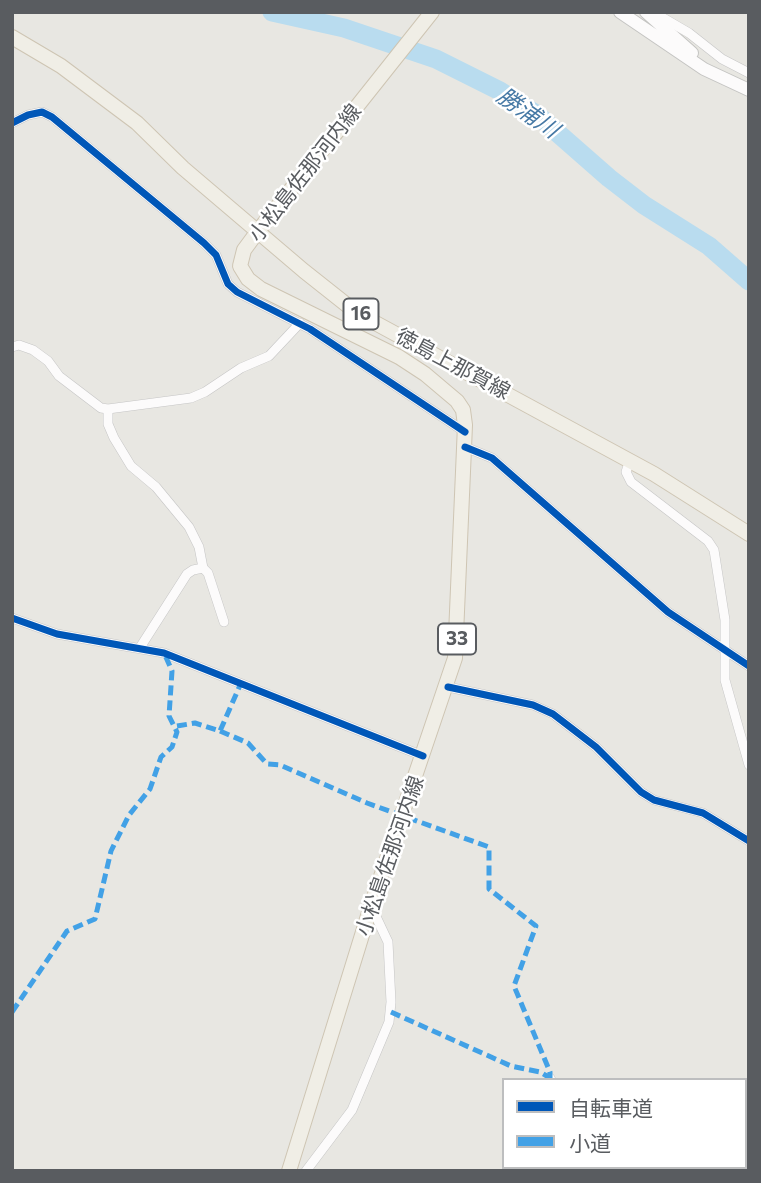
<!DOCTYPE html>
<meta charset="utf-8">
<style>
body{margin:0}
#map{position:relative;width:761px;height:1183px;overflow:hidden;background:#e8e7e2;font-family:Commissioner,"Noto Sans JP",sans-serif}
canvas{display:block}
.frame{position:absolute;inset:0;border:14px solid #595c60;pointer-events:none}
.legend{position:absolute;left:502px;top:1078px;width:245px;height:91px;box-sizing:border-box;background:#fff;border:2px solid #bdbebf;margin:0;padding:9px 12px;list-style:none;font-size:21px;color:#595c60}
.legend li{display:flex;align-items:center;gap:14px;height:35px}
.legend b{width:35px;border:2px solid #bdbebf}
</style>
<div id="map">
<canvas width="761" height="1183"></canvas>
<div class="frame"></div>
<ul class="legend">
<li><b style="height:9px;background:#0057b8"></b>自転車道</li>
<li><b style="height:9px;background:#42a1e6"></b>小道</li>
</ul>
</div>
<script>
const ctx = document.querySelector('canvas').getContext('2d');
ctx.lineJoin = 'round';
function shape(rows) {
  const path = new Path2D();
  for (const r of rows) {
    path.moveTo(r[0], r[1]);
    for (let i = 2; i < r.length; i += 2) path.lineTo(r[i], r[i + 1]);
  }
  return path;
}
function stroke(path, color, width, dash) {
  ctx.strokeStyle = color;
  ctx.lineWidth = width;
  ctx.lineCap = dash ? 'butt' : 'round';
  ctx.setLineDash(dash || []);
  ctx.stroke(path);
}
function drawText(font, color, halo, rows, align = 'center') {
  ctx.font = font + ' Commissioner,"Noto Sans JP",sans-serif';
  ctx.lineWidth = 5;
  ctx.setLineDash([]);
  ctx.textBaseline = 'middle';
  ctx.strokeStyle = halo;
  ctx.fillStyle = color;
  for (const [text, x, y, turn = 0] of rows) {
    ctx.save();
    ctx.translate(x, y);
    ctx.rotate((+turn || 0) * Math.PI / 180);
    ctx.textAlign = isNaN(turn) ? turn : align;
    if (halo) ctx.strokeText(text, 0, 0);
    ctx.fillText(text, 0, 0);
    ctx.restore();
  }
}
stroke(shape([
 [272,12,344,28,436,59,500,91,536,114,609,178,644,205,709,246,749,281]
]), '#b9dcef', 19);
const street = shape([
 [653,12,689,33,722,59,749,73],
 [12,123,28,115,42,112,52,117,204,243,216,255,228,284,237,292,310,329,465,432],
 [12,347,19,345,33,350,48,361,59,376,101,408,108,409,191,398,205,392,241,368,269,356,300,323],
 [108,409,108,424,114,438,131,466,156,487,189,527,199,547,203,568],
 [465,447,492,458,668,612,749,666],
 [630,460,626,472,631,482,708,541,714,550,725,620,725,680,749,765],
 [12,618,57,634,164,653,423,756],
 [141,646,187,574,193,570,203,568,208,573,224,622],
 [448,687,533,705,553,714,596,747,641,792,654,800,703,813,749,841],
 [550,1078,551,1080],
 [306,1171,352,1110,389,1022,391,1002,388,942,371,906],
 [533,1171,534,1167]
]);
const secondary = shape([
 [620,12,704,69,749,90],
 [646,12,692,53]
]);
const primary = shape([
 [12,37,61,66,137,123,183,168,304,271,357,313,654,474,749,534],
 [289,1171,371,906,455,658,465,425,463,410,457,401,425,374,399,357,261,289,248,279,240,266,244,250,258,231,432,12]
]);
stroke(street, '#c5c5c5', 10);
stroke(secondary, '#c4c4c2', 14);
stroke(primary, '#cec5b3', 16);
stroke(street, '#fcfbfb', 9);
stroke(secondary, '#fcfbfb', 12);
stroke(primary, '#f0eee6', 14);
stroke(shape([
 [177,726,195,723,220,731,241,683],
 [220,731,248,743,267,764,280,765,367,803,489,847,489,889,536,926,514,986,550,1072,550,1078],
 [12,1012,67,931,95,919,111,851,129,815,150,789,161,757,172,747,177,732,169,716,172,671,165,655],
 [391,1012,511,1066,540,1072,550,1078]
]), '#42a1e6', 5, [10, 5]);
stroke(shape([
 [12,123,28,115,42,112,52,117,204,243,216,255,228,284,237,292,310,329,465,432],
 [465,447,492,458,668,612,749,666],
 [12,618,57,634,164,653,423,756],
 [448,687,533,705,553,714,596,747,641,792,654,800,703,813,749,841]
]), '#0057b8', 7);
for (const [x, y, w] of [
 [361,314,35],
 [457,639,38]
]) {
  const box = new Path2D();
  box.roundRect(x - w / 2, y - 15.5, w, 31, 5);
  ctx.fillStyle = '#fff';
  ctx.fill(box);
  stroke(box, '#595c60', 2);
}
drawText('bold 19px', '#595c60', null, [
 ["16",361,314],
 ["33",457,639]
]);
drawText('21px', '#595c60', '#fff', [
 ["小松島佐那河内線",305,173,-52],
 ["徳島上那賀線",453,364,28],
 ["小松島佐那河内線",390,856,-71]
]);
drawText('italic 23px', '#4679a5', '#fff', [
 ["勝浦川",528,113,35]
]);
</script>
